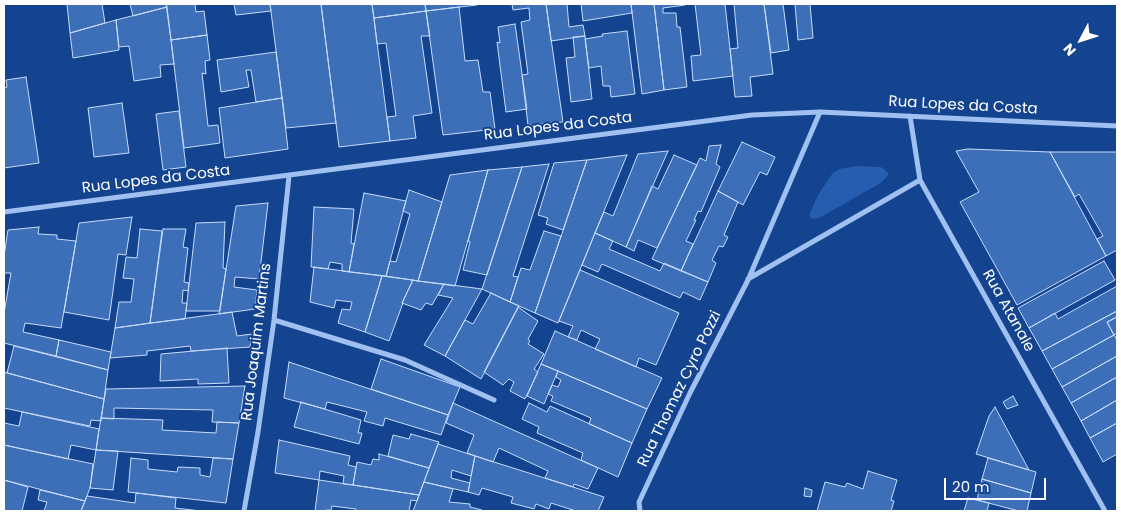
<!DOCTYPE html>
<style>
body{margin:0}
#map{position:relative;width:1121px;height:515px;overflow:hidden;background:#14448f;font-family:Poppins,sans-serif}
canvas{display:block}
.frame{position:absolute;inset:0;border:5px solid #fff;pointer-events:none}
.north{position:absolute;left:1056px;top:15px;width:50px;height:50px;-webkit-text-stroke:4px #14448f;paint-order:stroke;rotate:230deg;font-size:14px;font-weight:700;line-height:20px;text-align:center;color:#fff}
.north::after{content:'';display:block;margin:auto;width:18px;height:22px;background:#fff;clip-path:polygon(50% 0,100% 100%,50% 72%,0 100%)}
.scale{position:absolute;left:944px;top:478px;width:102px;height:22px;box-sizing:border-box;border:2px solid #fff;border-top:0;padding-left:6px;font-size:15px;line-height:18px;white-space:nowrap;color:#fff;-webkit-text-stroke:4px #14448f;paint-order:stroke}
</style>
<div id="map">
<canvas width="1121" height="515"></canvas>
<div class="frame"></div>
<div class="north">N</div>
<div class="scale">20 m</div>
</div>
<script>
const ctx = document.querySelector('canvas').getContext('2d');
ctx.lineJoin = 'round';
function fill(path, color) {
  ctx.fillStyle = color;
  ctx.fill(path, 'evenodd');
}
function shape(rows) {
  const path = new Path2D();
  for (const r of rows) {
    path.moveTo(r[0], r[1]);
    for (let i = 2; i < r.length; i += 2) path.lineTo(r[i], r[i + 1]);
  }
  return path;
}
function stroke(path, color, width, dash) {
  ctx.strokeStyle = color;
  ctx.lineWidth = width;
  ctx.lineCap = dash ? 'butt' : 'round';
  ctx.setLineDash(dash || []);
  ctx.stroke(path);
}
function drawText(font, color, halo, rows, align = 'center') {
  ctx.font = font + ' Poppins,sans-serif';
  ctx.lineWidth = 4;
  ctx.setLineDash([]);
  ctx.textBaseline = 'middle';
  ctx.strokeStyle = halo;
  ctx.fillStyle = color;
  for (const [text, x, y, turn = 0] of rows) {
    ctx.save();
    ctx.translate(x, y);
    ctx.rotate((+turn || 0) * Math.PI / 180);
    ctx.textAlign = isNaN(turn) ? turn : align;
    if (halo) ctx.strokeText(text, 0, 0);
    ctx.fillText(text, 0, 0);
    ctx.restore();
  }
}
fill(shape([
 [856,166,881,167,884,169,888,173,888,175,884,180,879,184,819,218,816,219,811,218,809,215,810,213,818,195,832,174,839,169]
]), '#265dae');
const building = shape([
 [67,4,102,4,105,23,70,33,67,4],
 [130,4,166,4,167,7,133,16,130,4],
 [166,4,195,4,196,12,204,11,207,35,171,40,166,4],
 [234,4,270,4,271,11,236,15,234,4],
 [270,4,321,4,336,123,286,128,270,4],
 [321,4,372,4,390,141,339,147,321,4],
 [372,4,425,4,426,11,374,18,372,4],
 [425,4,477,4,477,5,426,11,425,4],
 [512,4,546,4,563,122,528,125,522,75,528,74,521,22,530,20,529,8,513,10,512,4],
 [546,4,567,4,569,27,583,25,585,36,551,41,546,4],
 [581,4,631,4,632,13,583,21,581,4],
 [631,4,654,4,664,90,642,94,631,4],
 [654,4,685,4,685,5,663,8,663,13,676,13,677,27,680,27,687,87,664,90,654,4],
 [695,4,725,4,733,76,693,81,691,56,701,55,695,4],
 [734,4,764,4,773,74,750,77,752,96,735,97,730,49,738,48,734,4],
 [764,4,783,4,789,50,771,53,764,4],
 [795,4,810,4,813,38,798,40,795,4],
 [167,7,174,64,160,65,161,77,134,81,129,46,119,47,116,20,167,7],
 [459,7,465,61,478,60,483,92,490,92,495,129,443,135,426,11,459,7],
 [426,11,430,36,421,36,432,113,413,116,416,138,390,141,387,117,396,116,386,43,377,44,374,18,426,11],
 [116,20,119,50,73,58,70,33,116,20],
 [515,24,527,109,506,112,497,42,500,43,498,27,515,24],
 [627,31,635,94,611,97,610,86,603,86,601,66,589,68,585,39,603,36,602,34,627,31],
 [207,35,210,60,205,61,206,74,202,73,208,126,218,125,220,143,184,148,171,40,207,35],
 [585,36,592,99,571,102,566,58,575,57,573,37,585,36],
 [276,52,282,98,256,102,251,70,246,70,249,87,221,92,217,60,276,52],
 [26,77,39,163,4,168,4,88,7,87,6,80,26,77],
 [282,98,288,149,225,158,219,108,282,98],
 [122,103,129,153,94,157,88,108,122,103],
 [179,111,186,167,163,170,156,114,179,111],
 [742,142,775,157,767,175,760,172,743,205,718,191,742,142],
 [721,145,716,164,720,167,701,212,698,211,694,220,696,220,686,241,693,244,681,271,652,259,700,158,706,161,709,146,721,145],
 [968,149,1050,152,1106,256,1017,305,960,202,979,192,956,151,968,149],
 [668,151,626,247,595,233,604,212,613,216,638,154,668,151],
 [1050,152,1117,152,1117,250,1106,256,1097,239,1103,236,1079,194,1075,197,1050,152],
 [627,155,558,323,535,313,587,160,627,155],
 [674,155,697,165,657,248,638,240,634,251,626,247,652,186,658,189,674,155],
 [587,160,563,230,546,224,548,218,538,215,554,163,587,160],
 [549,164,513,276,518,277,510,302,482,289,522,167,549,164],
 [522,167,487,275,463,270,470,242,468,241,488,170,522,167],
 [488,170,455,286,418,281,450,175,488,170],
 [409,190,442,202,418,281,386,276,390,261,396,262,410,214,403,211,409,190],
 [718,191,738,202,724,235,728,237,723,247,719,246,712,260,716,263,708,282,681,271,718,191],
 [364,193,406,201,386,276,349,272,364,193],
 [268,203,259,279,235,277,234,287,257,290,255,309,219,314,236,206,268,203],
 [314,207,354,209,351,243,354,244,349,272,342,271,342,264,330,262,328,269,311,267,314,207],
 [132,217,126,255,118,254,109,320,64,312,79,223,132,217],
 [225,222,223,268,226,269,220,311,186,311,196,223,225,222],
 [39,227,38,234,57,235,57,239,76,241,61,328,25,323,23,332,59,340,56,356,4,343,4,313,11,273,4,273,4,256,8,230,39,227],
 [140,229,162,231,150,323,115,328,119,302,131,302,134,279,123,278,126,257,137,258,140,229],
 [163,229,186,229,183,247,188,248,184,282,189,283,188,291,183,290,182,303,187,303,185,319,150,323,163,229],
 [544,231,561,236,535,313,510,302,521,268,530,270,544,231],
 [595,233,613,241,609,249,660,271,664,263,708,282,700,300,683,292,680,298,602,264,598,272,582,265,595,233],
 [1104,261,1115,280,1029,328,1018,308,1104,261],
 [314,267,382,276,365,332,338,323,342,309,350,310,352,302,336,300,334,308,310,302,314,267],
 [580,270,679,313,656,365,639,358,636,367,595,349,600,339,581,330,577,340,568,337,573,326,559,321,580,270],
 [382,276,413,280,402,303,403,303,389,341,365,332,382,276],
 [413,280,418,281,444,284,432,305,426,303,421,310,402,303,413,280],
 [444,284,482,289,445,356,424,345,453,298,438,295,444,284],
 [1117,286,1117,311,1042,351,1029,328,1055,313,1058,319,1117,286],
 [491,293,519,306,481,379,445,356,465,320,473,324,491,293],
 [518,307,538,321,528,339,530,341,528,344,544,354,534,369,538,372,525,399,510,391,514,382,509,379,503,385,484,372,518,307],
 [1117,311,1117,317,1107,322,1114,335,1052,369,1042,351,1117,311],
 [232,312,237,336,252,334,250,347,191,351,190,346,147,351,147,355,110,358,115,328,232,312],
 [1117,317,1117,333,1114,335,1107,322,1117,317],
 [555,331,662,378,647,409,541,364,555,331],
 [1114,335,1117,340,1117,356,1062,387,1052,369,1114,335],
 [59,340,111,352,108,370,56,356,59,340],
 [14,346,108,370,104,399,7,373,14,346],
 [227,348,229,383,198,384,198,379,160,381,161,354,227,348],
 [1117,356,1117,377,1071,403,1062,387,1117,356],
 [381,359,460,387,448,415,371,389,381,359],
 [289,362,448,415,441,435,385,418,383,426,364,421,367,412,327,402,325,409,284,398,289,362],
 [541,364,558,371,544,404,527,396,541,364],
 [558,371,647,409,632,443,589,424,591,418,551,401,553,396,548,394,552,385,558,387,561,380,556,377,558,371],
 [4,372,104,399,101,421,91,420,90,426,4,408,4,372],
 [1117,377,1117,400,1081,421,1071,403,1117,377],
 [245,386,239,423,212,422,213,410,114,408,114,419,101,418,106,389,245,386],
 [1013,396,1018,405,1007,409,1003,402,1013,396],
 [1117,400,1117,423,1090,438,1081,421,1117,400],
 [301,402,361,420,358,433,362,433,359,444,294,427,301,402],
 [453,403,598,468,588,489,574,484,573,487,545,478,548,471,499,448,493,462,467,453,474,435,446,423,453,403],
 [529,403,547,412,550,406,632,443,618,477,581,460,583,453,537,433,539,427,522,419,529,403],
 [995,407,1029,470,976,454,989,416,995,407],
 [22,412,99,429,96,450,71,445,68,459,4,445,4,423,19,426,22,412],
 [101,418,163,420,162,430,216,433,217,422,239,423,233,459,96,450,101,418],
 [1117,423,1117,454,1103,462,1090,438,1117,423],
 [411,434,439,442,429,468,388,456,393,435,409,439,411,434],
 [279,440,350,456,348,465,356,467,353,485,343,484,344,476,320,471,319,480,275,473,279,440],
 [438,444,475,456,471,476,452,470,451,478,470,483,468,492,424,482,438,444],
 [4,445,93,464,90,488,85,501,4,480,4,445],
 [96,450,118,451,113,490,90,488,96,450],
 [379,454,429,468,419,495,353,485,357,462,371,465,373,459,379,460,379,454],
 [475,456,573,487,604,497,598,511,576,511,551,503,549,509,536,504,534,509,511,503,513,497,482,488,479,495,468,492,475,456],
 [131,458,148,460,148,469,177,472,178,467,200,468,200,475,210,477,213,458,233,459,226,503,128,492,131,458],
 [988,458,1036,472,1031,493,982,479,988,458],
 [868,471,897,480,891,500,894,501,891,511,817,511,825,482,845,487,847,483,863,489,868,471],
 [982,479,1031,493,1027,511,1019,511,977,500,982,479],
 [4,480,28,487,22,511,4,511,4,480],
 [319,480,353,485,419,495,417,501,411,500,409,511,355,511,356,509,332,506,331,510,326,510,326,511,315,511,319,480],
 [424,482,453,489,449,502,470,504,470,507,482,510,481,511,413,511,424,482],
 [805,488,812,490,811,497,804,496,805,488],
 [40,490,85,501,81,511,44,511,47,502,38,500,40,490],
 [136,493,176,498,175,508,201,511,81,511,87,496,135,503,136,493],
 [968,498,989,503,987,511,964,511,968,498]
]);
fill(building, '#3d6eb8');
stroke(building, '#c6dcfc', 1);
stroke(shape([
 [910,116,920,180,1105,511],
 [4,212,752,115,820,112,1117,126],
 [748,279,920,180],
 [274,320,405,360,494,400],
 [244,511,258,432,274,320,289,176],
 [640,511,639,502,690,393,748,280,820,112]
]), '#9fc0f1', 5);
drawText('15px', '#fff', '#14448f', [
 ["Rua Lopes da Costa",963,106,3],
 ["Rua Lopes da Costa",558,127,-7],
 ["Rua Lopes da Costa",156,180,-7],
 ["Rua Atanale",1008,311,61],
 ["Rua Joaquim Martins",257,342,-83],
 ["Rua Thomaz Cyro Pozzi",680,389,-64]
]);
</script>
